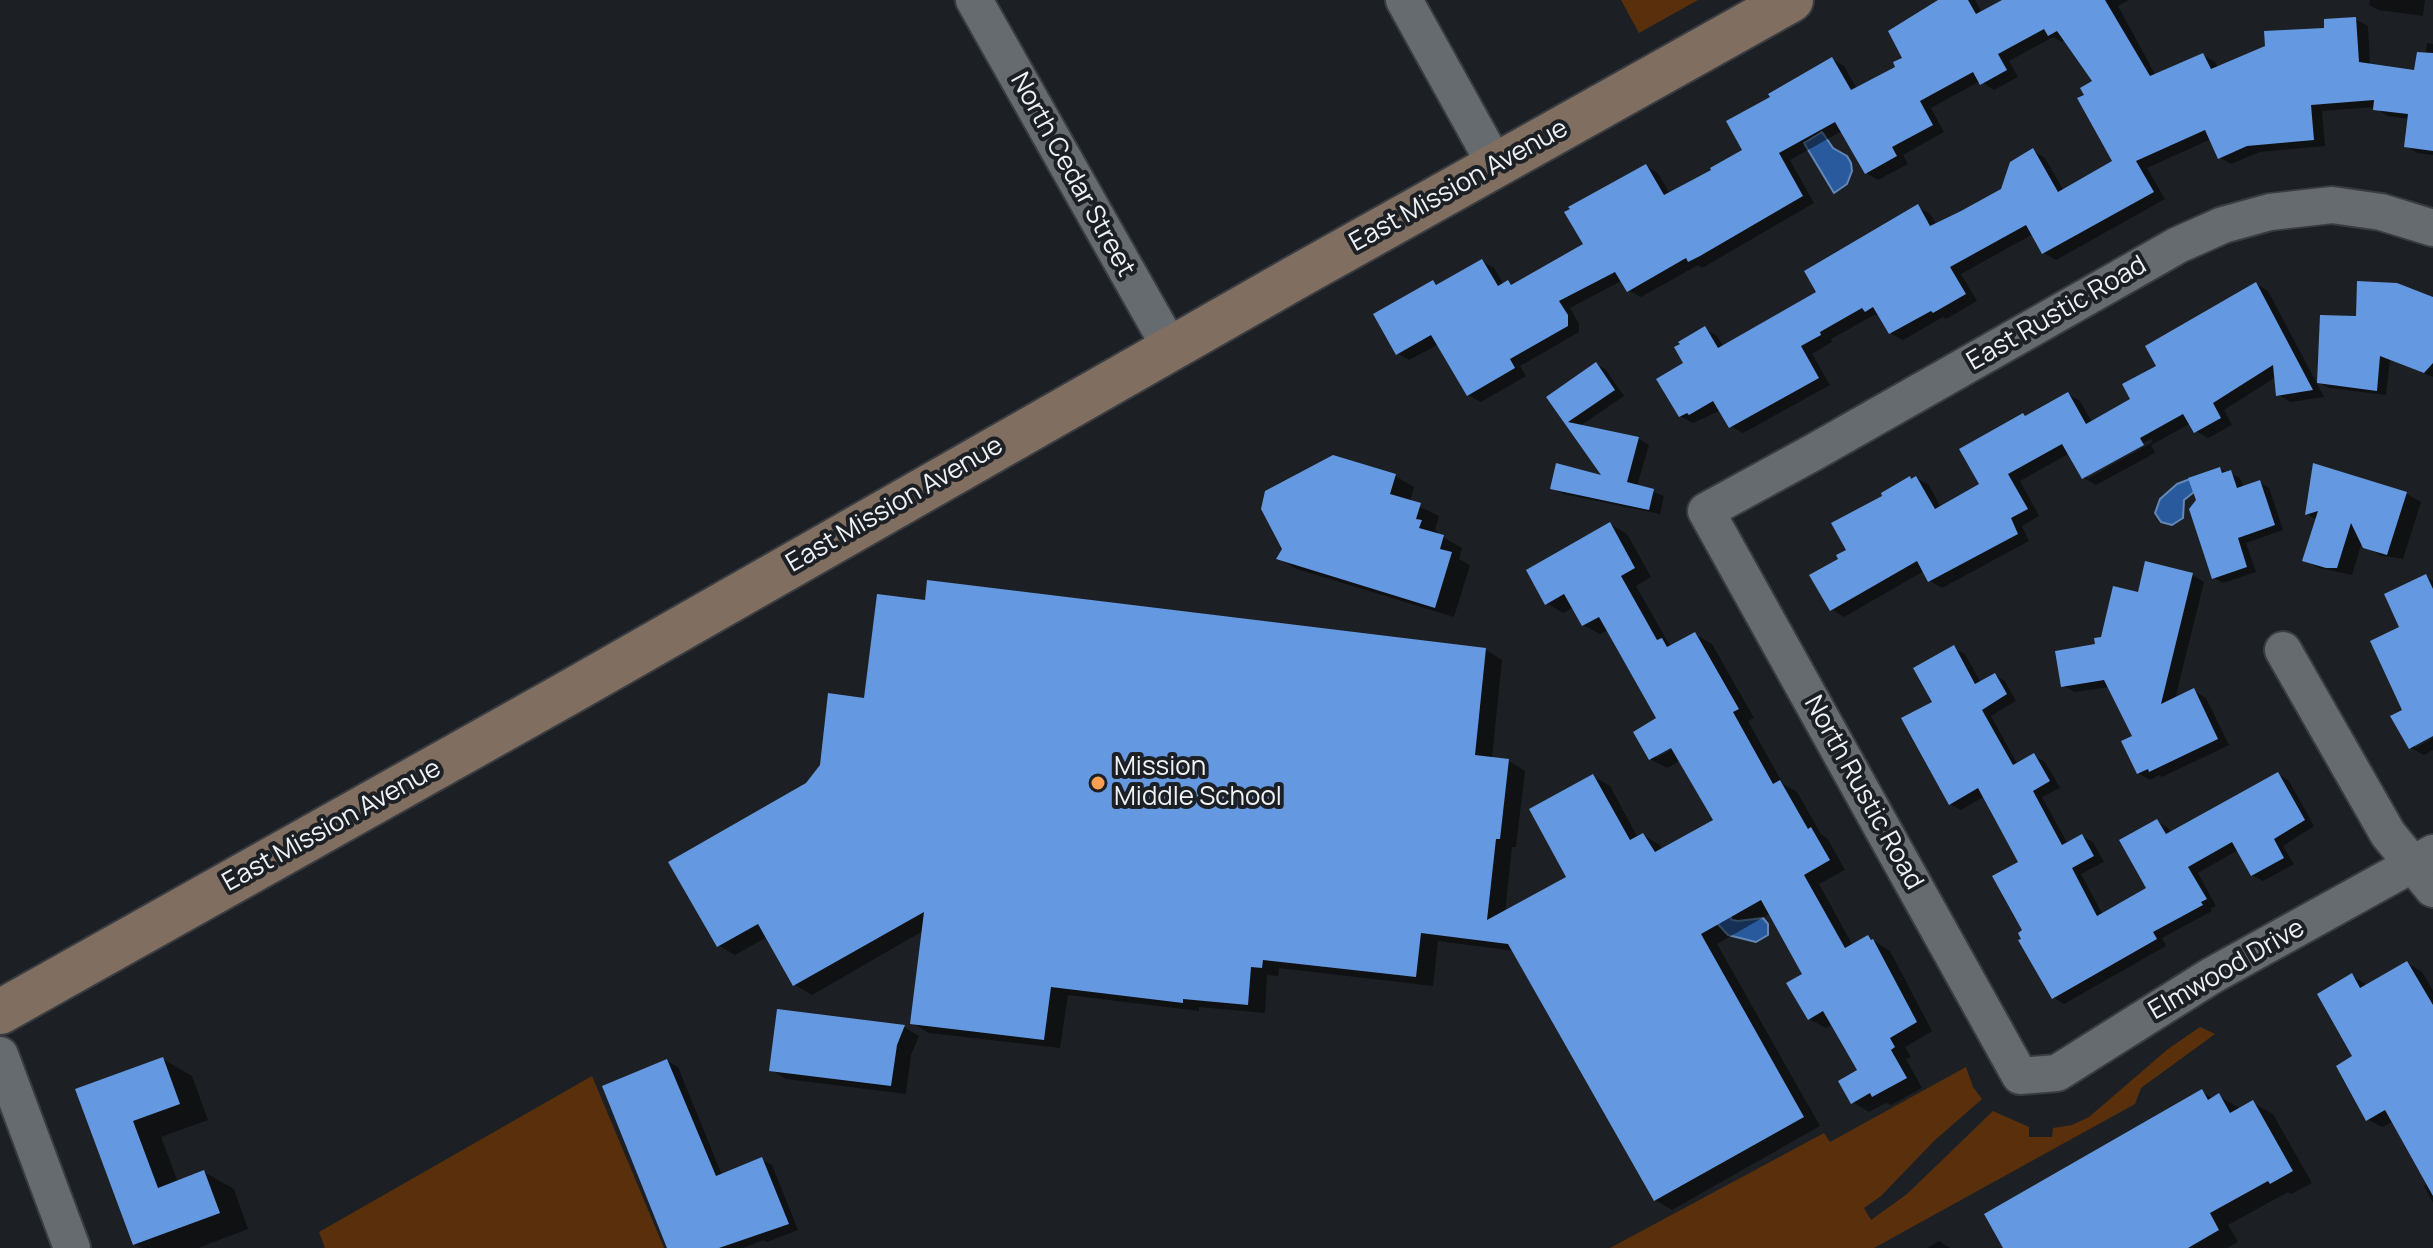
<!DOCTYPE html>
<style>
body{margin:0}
canvas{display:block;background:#1c1f24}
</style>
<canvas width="2433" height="1248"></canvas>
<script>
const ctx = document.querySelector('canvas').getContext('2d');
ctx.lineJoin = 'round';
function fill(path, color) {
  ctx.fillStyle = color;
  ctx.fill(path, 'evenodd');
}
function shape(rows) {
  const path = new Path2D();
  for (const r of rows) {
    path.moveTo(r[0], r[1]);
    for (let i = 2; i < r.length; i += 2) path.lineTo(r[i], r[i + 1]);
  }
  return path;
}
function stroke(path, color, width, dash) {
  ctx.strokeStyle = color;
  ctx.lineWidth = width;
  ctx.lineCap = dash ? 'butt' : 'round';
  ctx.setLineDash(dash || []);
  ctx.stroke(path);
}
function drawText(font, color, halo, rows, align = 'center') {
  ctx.font = font + ' Manrope,sans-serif';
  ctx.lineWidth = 8;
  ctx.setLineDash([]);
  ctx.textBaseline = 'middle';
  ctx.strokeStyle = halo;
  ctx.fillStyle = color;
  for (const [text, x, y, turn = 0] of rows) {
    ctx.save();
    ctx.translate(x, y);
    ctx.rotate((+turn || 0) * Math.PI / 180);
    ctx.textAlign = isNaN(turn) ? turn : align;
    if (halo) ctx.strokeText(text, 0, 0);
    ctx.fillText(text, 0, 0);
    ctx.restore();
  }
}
fill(shape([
 [1621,0,1698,0,1639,33],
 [2200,1027,2215,1034,2141,1088,2135,1104,1874,1248,1610,1248,1824,1133,1830,1142,1966,1067,1973,1087,1982,1099,1934,1141,1881,1196,1864,1208,1871,1220,1907,1194,1993,1111,2029,1127,2029,1137,2052,1137,2053,1128,2072,1125,2089,1117,2168,1049],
 [592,1076,664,1248,325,1248,319,1232]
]), '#59300b');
const water = shape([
 [1822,132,1833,148,1847,156,1851,163,1852,171,1847,184,1834,193,1804,143,1822,132],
 [2190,479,2194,492,2184,500,2183,518,2172,525,2161,522,2155,513,2160,499,2177,484,2190,479],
 [1729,916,1732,920,1738,921,1763,918,1768,924,1768,935,1756,942,1728,935,1717,923,1729,916]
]);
fill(water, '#285a9d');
stroke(water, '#6488b7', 2);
fill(shape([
 [1940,0,1975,0,1982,13,2006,0,2129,0,2118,6,2156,76,2203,55,2215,62,2218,68,2355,19,2368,26,2370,65,2423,73,2427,43,2433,44,2433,155,2418,153,2406,146,2410,119,2387,116,2375,107,2322,111,2325,146,2260,152,2231,164,2219,157,2211,139,2147,168,2165,199,2056,260,2044,253,2033,234,1961,274,1977,301,1946,319,1943,317,1903,340,1890,333,1881,316,1874,315,1831,339,1832,342,1812,354,1830,385,1743,433,1730,426,1721,410,1693,423,1680,416,1686,364,1705,329,1717,336,1724,347,1819,293,1918,207,1930,214,1937,225,2002,190,2033,151,2045,158,2064,191,2115,162,2086,96,2095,82,2066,39,2062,42,2053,37,2009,61,2018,77,1994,90,1980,81,1931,108,1944,132,1903,155,1908,164,1878,180,1866,173,1842,131,1790,160,1814,203,1702,268,1698,265,1641,297,1628,290,1623,280,1570,308,1579,324,1579,332,1520,366,1526,376,1481,402,1468,395,1439,344,1409,360,1397,353,1433,282,1439,285,1482,261,1494,268,1504,285,1508,283,1513,286,1586,245,1646,166,1658,173,1670,194,1745,151,1772,98,1832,59,1844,66,1857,89,1898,67],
 [2370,0,2425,0,2423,16,2379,10,2369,5],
 [2256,284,2268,291,2324,397,2291,402,2278,395,2276,377,2224,410,2232,425,2208,438,2196,431,2191,423,2151,445,2155,453,2096,485,2084,478,2070,453,2020,481,2039,516,2022,526,2029,541,1942,588,1930,581,1924,571,1844,617,1832,609,1841,560,1912,480,1916,478,1929,485,1941,508,1982,485,2023,415,2027,417,2068,394,2080,401,2092,422,2133,400,2159,366],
 [2151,439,2153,442,2087,479,2087,474],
 [2433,299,2433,377,2390,359,2386,395,2329,388,2319,382,2358,318],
 [1596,364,1606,370,1624,396,1580,426,1639,439,1649,445,1637,486,1664,496,1660,514,1563,494,1552,488,1606,478,1549,397],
 [1333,457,1395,476,1414,487,1410,502,1439,516,1435,530,1439,533,1439,535,1462,548,1459,559,1470,565,1454,617,1297,569,1279,559],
 [2315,465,2407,494,2421,502,2403,559,2380,555,2364,546,2362,542,2352,575,2319,568,2304,560,2317,520,2307,514],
 [2220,469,2240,478,2244,488,2260,482,2269,488,2283,530,2246,543,2256,572,2223,583,2214,578],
 [1610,524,1627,534,1651,577,1636,586,1669,644,1673,646,1695,634,1712,644,1754,718,1748,721,1783,784,1797,792,1821,834,1828,839,1845,870,1819,884,1853,946,1868,937,1890,951,1932,1031,1905,1047,1911,1057,1906,1059,1922,1088,1891,1105,1886,1103,1869,1112,1853,1102,1860,1071,1833,1024,1826,1028,1809,1019,1805,974,1771,913,1717,944,1820,1126,1672,1210,1655,1200,1514,951,1438,941,1433,986,1279,968,1278,976,1267,975,1265,1013,1199,1007,1199,1011,1068,995,1060,1048,929,1033,912,1023,923,931,812,995,795,985,767,937,735,955,718,945,807,784,866,700,1486,650,1502,660,1492,759,1509,761,1525,771,1516,847,1512,847,1505,913,1569,878,1593,776,1610,786,1638,838,1643,835,1660,845,1663,850,1715,820,1680,761,1667,768,1650,759,1659,719,1609,630,1600,634,1583,625,1574,607,1563,613,1547,603],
 [1678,741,1680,745,1656,758,1656,754],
 [2192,575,2204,582,2175,699,2194,691,2206,698,2229,745,2162,777,2159,775,2150,780,2138,773,2134,737,2110,687,2075,692,2063,686,2139,595],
 [2426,577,2433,581,2433,733,2415,744,2415,748,2433,738,2433,750,2424,755,2411,748,2404,711,2402,628],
 [1954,648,1965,654,1981,683,1995,675,2005,681,2016,701,1991,716,2018,765,2034,756,2045,762,2060,788,2042,797,2068,844,2082,836,2093,842,2104,862,2081,874,2103,915,2149,888,2157,821,2168,828,2172,834,2278,774,2289,781,2314,826,2283,846,2294,864,2263,881,2252,875,2238,850,2198,873,2216,906,2211,908,2212,911,2162,938,2166,946,2064,1004,2054,998,2024,931,2021,862,1985,796,1961,810,1950,804,1934,702],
 [2407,963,2422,972,2433,991,2433,1203,2424,1186,2428,1184,2394,1121,2382,1127,2367,1119,2355,1056,2352,975,2368,986],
 [904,1027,919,1036,911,1055,906,1094,786,1079,771,1070],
 [163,1059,192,1076,208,1120,161,1137,178,1182,204,1172,234,1189,248,1229,198,1248,142,1248,134,1244,78,1091],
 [667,1061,678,1067,722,1175,761,1159,772,1165,798,1230,767,1242,763,1240,743,1248,670,1248],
 [2202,1092,2214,1099,2219,1096,2241,1109,2253,1103,2273,1114,2312,1183,2291,1194,2288,1192,2228,1225,2238,1242,2227,1248,2005,1248],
 [1939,1241,1950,1248,1927,1248]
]), '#0007');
fill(shape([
 [1938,0,1968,0,1976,14,2002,0,2105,0,2150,76,2203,53,2211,69,2265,46,2264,31,2324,28,2324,19,2356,17,2359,62,2414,70,2417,52,2433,53,2433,151,2404,147,2408,114,2373,110,2374,100,2311,105,2314,140,2247,146,2218,159,2205,130,2136,161,2154,192,2042,254,2026,225,1950,267,1966,294,1933,313,1931,311,1889,334,1873,307,1865,312,1862,308,1820,332,1821,335,1801,346,1819,378,1729,428,1713,401,1689,415,1687,413,1679,417,1656,379,1683,363,1674,347,1680,344,1678,342,1705,326,1718,348,1816,292,1804,271,1918,204,1930,226,1961,211,2001,189,2010,162,2033,148,2058,192,2112,161,2077,98,2084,95,2080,88,2092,81,2057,31,2048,36,2044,29,1998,54,2007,70,1980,85,1973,72,1920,101,1933,125,1892,147,1897,156,1865,174,1835,122,1779,153,1803,196,1700,256,1688,262,1686,258,1627,292,1615,272,1559,301,1568,315,1568,326,1510,359,1515,368,1467,396,1431,335,1396,355,1373,314,1433,280,1436,285,1482,259,1498,286,1508,280,1511,285,1583,244,1564,212,1570,209,1568,207,1646,164,1664,195,1711,170,1710,168,1742,150,1726,121,1770,97,1768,94,1832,57,1851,90,1895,67,1893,62,1902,58,1888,31],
 [2357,281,2397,283,2433,297,2433,363,2424,373,2380,356,2377,391,2317,383,2320,315,2356,316],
 [2256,282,2313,390,2276,396,2273,365,2213,403,2221,418,2194,433,2183,414,2140,438,2144,445,2082,479,2062,444,2008,474,2028,509,2011,518,2018,534,1928,582,1917,561,1830,611,1809,575,1838,559,1836,555,1846,550,1831,523,1882,496,1881,493,1910,476,1911,479,1916,476,1935,509,1979,484,1959,449,2023,413,2025,416,2068,392,2086,424,2130,399,2122,384,2156,366,2145,346],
 [1596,362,1615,390,1568,422,1639,437,1627,482,1654,489,1649,510,1550,489,1556,463,1601,475,1546,397],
 [1333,455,1396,474,1390,494,1421,503,1416,519,1422,520,1419,528,1444,535,1440,549,1452,552,1435,608,1276,559,1282,549,1261,509,1265,491],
 [2313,463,2407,492,2387,555,2363,548,2351,523,2337,568,2326,568,2302,561,2318,511,2305,515],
 [2220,467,2222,473,2231,470,2237,488,2260,480,2275,525,2238,538,2247,567,2212,579,2189,509,2196,500,2188,478],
 [1610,522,1635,568,1621,576,1657,640,1662,638,1667,647,1695,632,1739,709,1733,712,1773,784,1780,780,1808,829,1811,827,1830,860,1804,875,1845,948,1868,935,1871,940,1873,939,1917,1022,1890,1038,1895,1047,1891,1050,1907,1078,1872,1097,1870,1093,1851,1104,1838,1081,1857,1070,1823,1011,1808,1020,1786,983,1802,974,1761,900,1701,934,1804,1117,1654,1201,1508,944,1421,933,1416,977,1263,960,1262,968,1251,967,1248,1005,1183,999,1183,1003,1051,987,1044,1040,910,1024,924,912,793,986,758,924,717,947,668,862,806,783,820,765,828,693,864,698,877,594,925,600,927,580,1486,648,1475,755,1509,759,1500,839,1496,839,1487,920,1566,877,1529,809,1593,774,1630,840,1643,833,1655,852,1713,820,1671,748,1649,760,1633,732,1656,718,1599,617,1582,626,1564,594,1545,605,1526,570],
 [2145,561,2193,573,2161,704,2194,688,2218,739,2149,772,2148,769,2137,774,2121,741,2132,736,2104,680,2061,687,2055,651,2095,644,2094,638,2101,637,2113,586,2138,592],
 [2426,574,2433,589,2433,736,2409,749,2390,716,2402,710,2370,641,2399,627,2384,594],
 [1954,645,1975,684,1995,673,2007,694,1982,710,2013,765,2034,753,2050,781,2033,791,2062,845,2082,834,2094,856,2072,868,2097,916,2146,888,2119,840,2157,819,2166,834,2278,772,2305,820,2274,839,2284,858,2251,876,2232,842,2188,867,2207,899,2201,902,2203,905,2153,932,2157,939,2052,999,2018,940,2021,939,2018,933,2022,930,1992,876,2018,862,1978,788,1949,805,1901,718,1932,702,1913,668],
 [2407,961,2433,1005,2433,1196,2385,1110,2366,1121,2336,1066,2352,1056,2317,994,2352,973,2360,988],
 [777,1009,905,1025,897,1045,891,1086,769,1071],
 [163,1057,180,1104,133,1121,158,1188,204,1170,220,1213,133,1245,75,1089],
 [667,1059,716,1176,762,1157,789,1224,719,1248,667,1248,602,1086],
 [2202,1089,2208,1100,2219,1093,2230,1113,2253,1100,2293,1171,2270,1184,2268,1181,2210,1213,2219,1230,2188,1248,2003,1248,1984,1214]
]), '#6498e0');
const minor = shape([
 [974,0,1171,349],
 [1404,0,1496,166],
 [2433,228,2381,212,2332,205,2270,212,2223,225,2178,245,1814,452,1706,511,2020,1076,2057,1073,2211,976,2433,853],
 [2283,650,2388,834,2433,889],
 [0,1055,72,1248]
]);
const secondary = shape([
 [0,1012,568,693,1300,275,1791,0]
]);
stroke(minor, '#393c40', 40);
stroke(secondary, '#393c40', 48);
stroke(minor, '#666b70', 36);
stroke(secondary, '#806e60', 44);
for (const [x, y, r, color] of [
 [1098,783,8,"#fc9e52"]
]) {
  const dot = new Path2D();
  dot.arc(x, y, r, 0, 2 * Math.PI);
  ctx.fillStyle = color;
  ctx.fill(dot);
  stroke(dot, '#1c1f24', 3);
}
drawText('26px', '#eff2f5', '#1c1f24', [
 ["North Cedar Street",1072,175,61],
 ["East Mission Avenue",1459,186,-29],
 ["East Rustic Road",2057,314,-30],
 ["East Mission Avenue",895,505,-30],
 ["North Rustic Road",1863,793,61],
 ["East Mission Avenue",332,826,-29],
 ["Elmwood Drive",2227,970,-30]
]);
drawText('26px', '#eff2f5', '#1c1f24', [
 ["Mission",1114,768],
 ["Middle School",1114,798]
], 'left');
</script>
